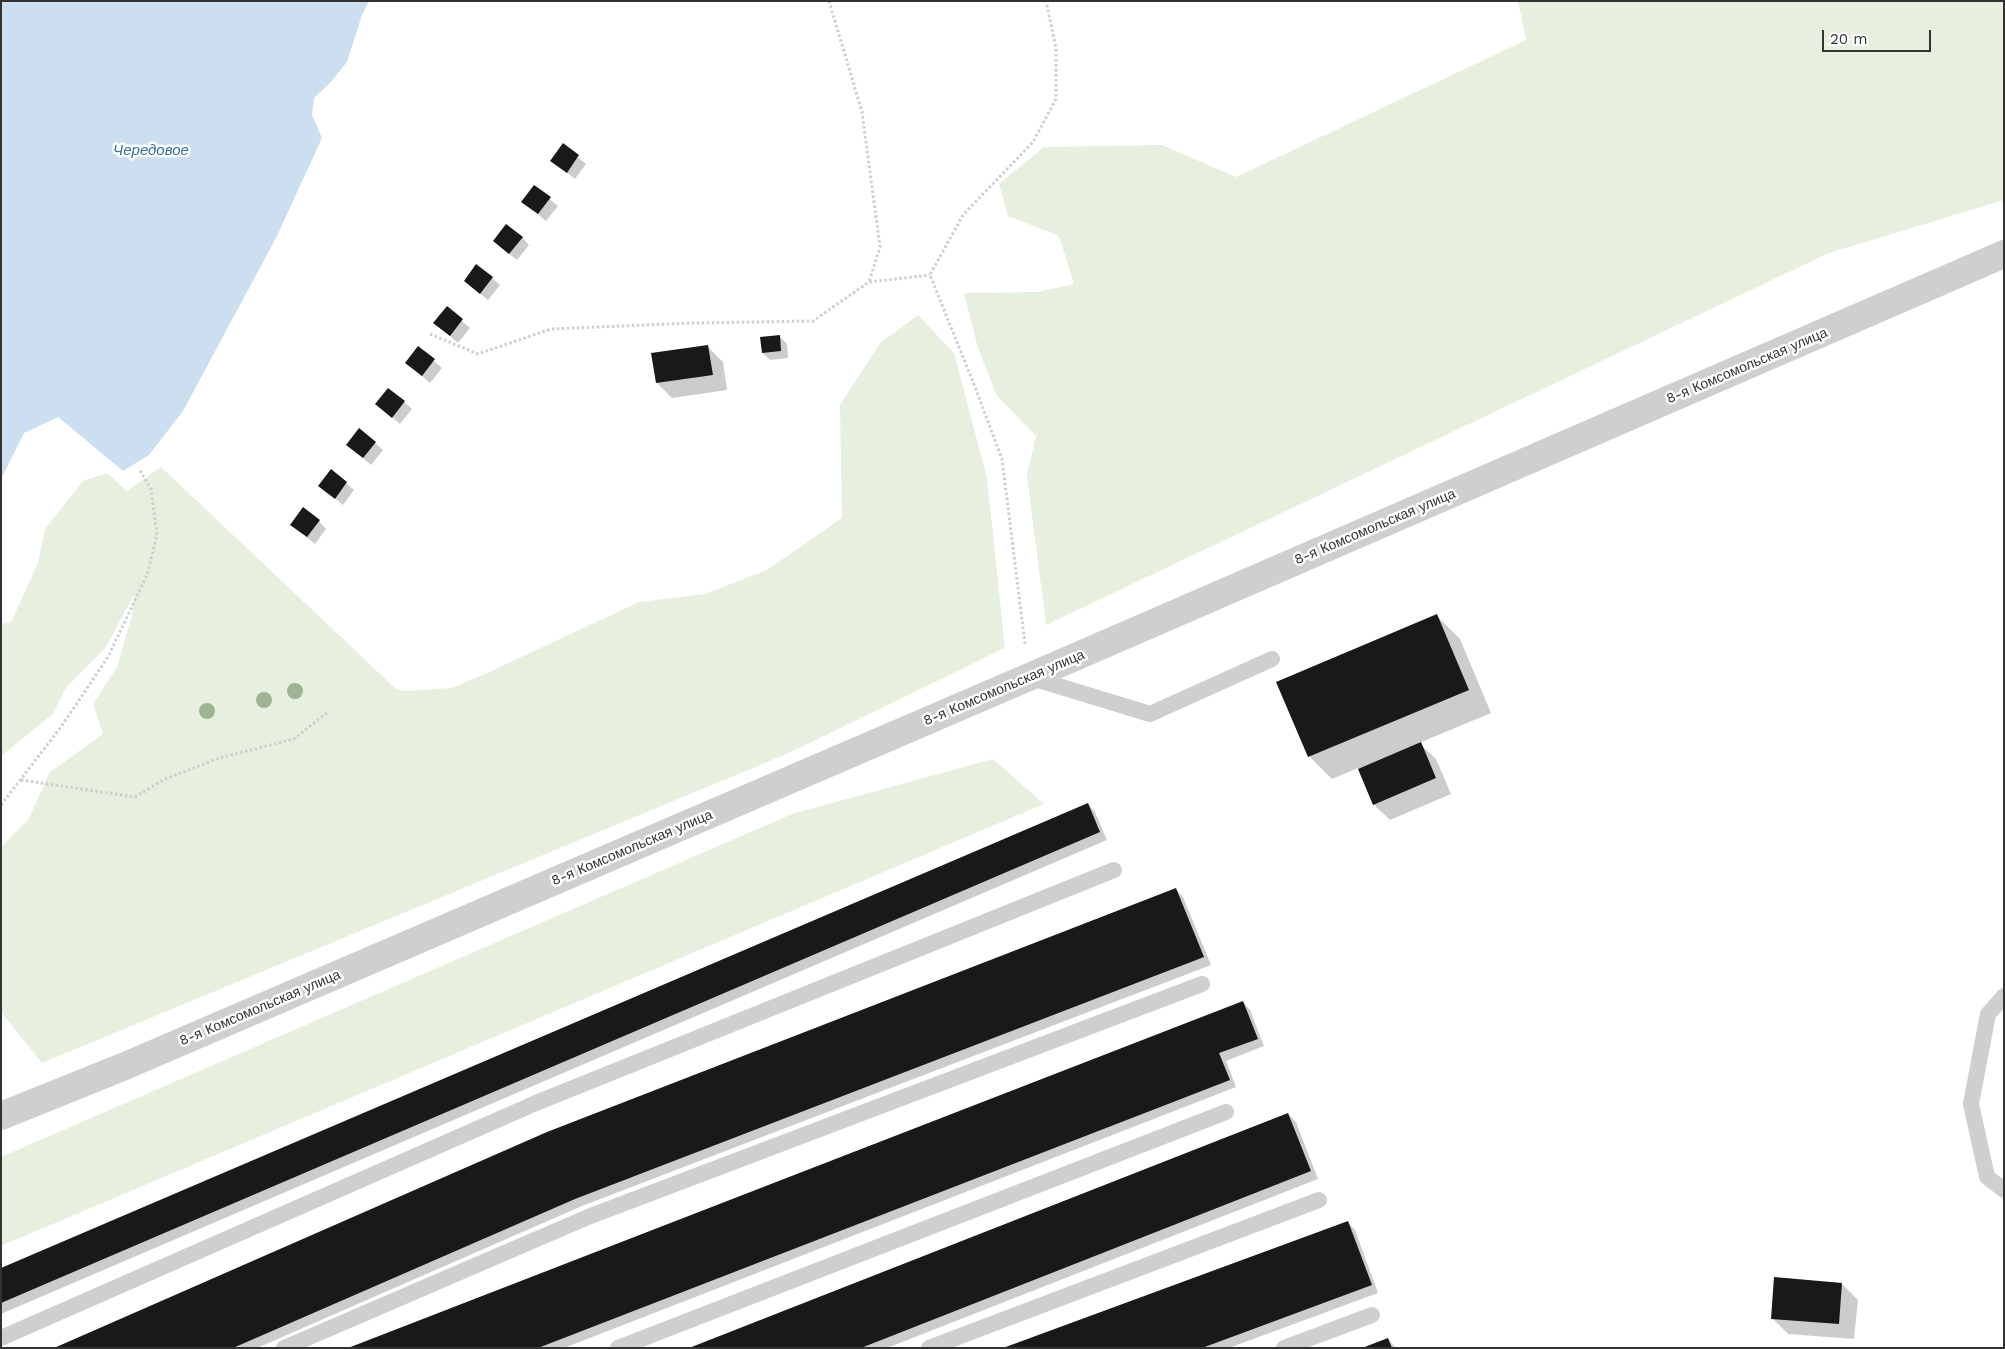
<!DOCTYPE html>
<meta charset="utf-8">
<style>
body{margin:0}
#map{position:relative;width:2005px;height:1349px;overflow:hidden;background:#fff;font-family:"Work Sans",sans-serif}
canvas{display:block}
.frame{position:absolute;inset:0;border:2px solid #323232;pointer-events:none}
.scale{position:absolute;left:1822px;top:30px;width:109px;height:22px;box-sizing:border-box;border:2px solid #323232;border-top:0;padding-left:6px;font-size:15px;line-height:18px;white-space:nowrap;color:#323232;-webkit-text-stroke:4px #fff;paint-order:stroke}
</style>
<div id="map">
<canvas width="2005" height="1349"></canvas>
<div class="frame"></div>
<div class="scale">20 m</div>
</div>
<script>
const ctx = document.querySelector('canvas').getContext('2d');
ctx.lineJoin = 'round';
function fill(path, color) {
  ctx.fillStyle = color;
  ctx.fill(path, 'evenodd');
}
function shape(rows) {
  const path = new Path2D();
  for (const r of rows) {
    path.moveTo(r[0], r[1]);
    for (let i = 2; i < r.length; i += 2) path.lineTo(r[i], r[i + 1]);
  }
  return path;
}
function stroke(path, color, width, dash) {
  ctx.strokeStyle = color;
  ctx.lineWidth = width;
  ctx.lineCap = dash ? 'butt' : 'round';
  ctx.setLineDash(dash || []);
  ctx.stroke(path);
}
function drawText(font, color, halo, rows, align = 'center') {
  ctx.font = font + ' "Work Sans",sans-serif';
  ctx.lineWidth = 5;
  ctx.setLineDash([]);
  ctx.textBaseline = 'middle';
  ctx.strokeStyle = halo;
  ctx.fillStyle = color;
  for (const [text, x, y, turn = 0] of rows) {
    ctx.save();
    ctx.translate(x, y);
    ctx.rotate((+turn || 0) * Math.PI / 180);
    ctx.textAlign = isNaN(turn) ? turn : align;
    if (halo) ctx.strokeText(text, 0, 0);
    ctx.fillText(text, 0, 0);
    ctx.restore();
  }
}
fill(shape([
 [1518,1,2004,1,2004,200,1829,253,1046,625,1027,475,1036,436,997,396,978,348,964,293,1038,292,1074,284,1059,236,1008,216,999,184,1044,147,1162,145,1236,177,1526,40],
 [918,315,954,353,987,478,1005,648,789,753,42,1063,1,1012,1,847,28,820,50,772,103,734,93,704,117,667,132,615,134,595,106,647,65,689,53,714,1,756,1,624,11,622,38,563,45,529,83,481,107,473,127,491,161,467,396,689,405,691,452,688,487,673,639,602,705,594,767,570,842,518,840,405,880,343],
 [993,759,1044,804,1,1246,1,1157,792,814]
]), '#e7efdf');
fill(shape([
 [1,1,369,1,362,15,347,62,330,83,314,98,312,115,322,138,276,238,183,411,149,455,123,471,58,417,24,433,1,479]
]), '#cbdff0');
fill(shape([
 [563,145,586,164,575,179,552,161],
 [534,186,558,206,546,221,523,202],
 [522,237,529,245,517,260,502,248],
 [492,278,500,285,488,300,465,281],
 [447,308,470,328,458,343,435,323],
 [779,336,787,344,788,358,770,360,763,353],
 [707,346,723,362,727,390,672,398,657,383],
 [419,348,442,368,430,383,407,363],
 [404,402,412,409,400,424,377,404],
 [375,443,383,450,371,465,348,445],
 [346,483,354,490,343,505,320,486],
 [319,521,326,529,315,544,292,525],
 [1437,616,1460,639,1491,713,1419,743,1436,759,1451,794,1390,820,1374,805,1358,768,1332,779,1309,756],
 [1088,804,1095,812,1107,840,1,1314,1,1269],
 [1176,890,1183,897,1211,965,582,1206,257,1348,57,1348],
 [1243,1002,1250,1010,1264,1046,1226,1061,1236,1087,564,1348,351,1348],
 [1288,1114,1296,1122,1318,1179,887,1348,692,1348],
 [1348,1222,1355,1230,1378,1293,1229,1348,1006,1348],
 [1775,1279,1842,1284,1858,1300,1854,1339,1788,1334,1772,1318],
 [1388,1339,1396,1348,1365,1348]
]), '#0003');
fill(shape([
 [563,143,579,155,567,173,550,161],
 [534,185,551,197,538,214,521,202],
 [506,224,523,237,509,254,493,241],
 [476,264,493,277,480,294,464,281],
 [447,306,463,319,450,336,433,323],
 [780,335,781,351,762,353,760,337],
 [708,345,713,375,656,383,651,353],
 [418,346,435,359,422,376,405,363],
 [388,388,405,401,392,418,375,404],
 [359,428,376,442,363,458,346,445],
 [331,469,347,482,335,499,318,486],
 [303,507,320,520,307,537,290,525],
 [1437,614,1469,690,1308,757,1276,682],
 [1421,742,1436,778,1373,805,1358,769],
 [1088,803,1100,832,1,1303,1,1268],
 [1176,888,1204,957,575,1199,233,1348,54,1348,547,1132],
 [1243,1001,1258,1039,1219,1053,1230,1080,538,1348,348,1348],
 [1288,1113,1311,1171,861,1348,689,1348],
 [1348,1221,1372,1285,1202,1348,1003,1348],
 [1774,1277,1842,1283,1839,1324,1771,1319],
 [1388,1338,1392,1348,1362,1348]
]), '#191919');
stroke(shape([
 [829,1,862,112,880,247,869,282],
 [430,334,478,354,551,329,692,323,813,321,869,282,930,275],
 [1025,644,1002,459,975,387,930,275,963,215,1033,142,1056,99,1056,48,1046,1],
 [21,780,135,797,165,779,219,758,294,739,329,711],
 [1,805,61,727,108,657,147,575,157,535,151,489,139,469]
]), '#cfcfcf', 3, [2.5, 2.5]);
stroke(shape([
 [1029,677,1150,714,1272,659],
 [2004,996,1988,1014,1971,1104,1987,1177,2004,1190],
 [1,1338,536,1103,1114,870],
 [284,1348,588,1217,1202,984],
 [618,1348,1226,1112],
 [929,1348,1319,1200],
 [1284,1348,1372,1315]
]), '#cfcfcf', 16);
stroke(shape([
 [1,1116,125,1066,1029,677,2004,254]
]), '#cfcfcf', 28);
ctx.fillStyle = '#9fb293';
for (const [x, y] of [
 [295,691],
 [264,700],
 [207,711]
]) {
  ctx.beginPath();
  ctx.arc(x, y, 8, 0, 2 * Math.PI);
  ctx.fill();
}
drawText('14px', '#323232', '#fff', [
 ["8-я Комсомольская улица",1747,366,-23],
 ["8-я Комсомольская улица",1375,527,-23],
 ["8-я Комсомольская улица",1004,688,-23],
 ["8-я Комсомольская улица",632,848,-23],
 ["8-я Комсомольская улица",260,1008,-23]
]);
drawText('italic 15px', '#366e9d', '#fff', [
 ["Чередовое",151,151]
]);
</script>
